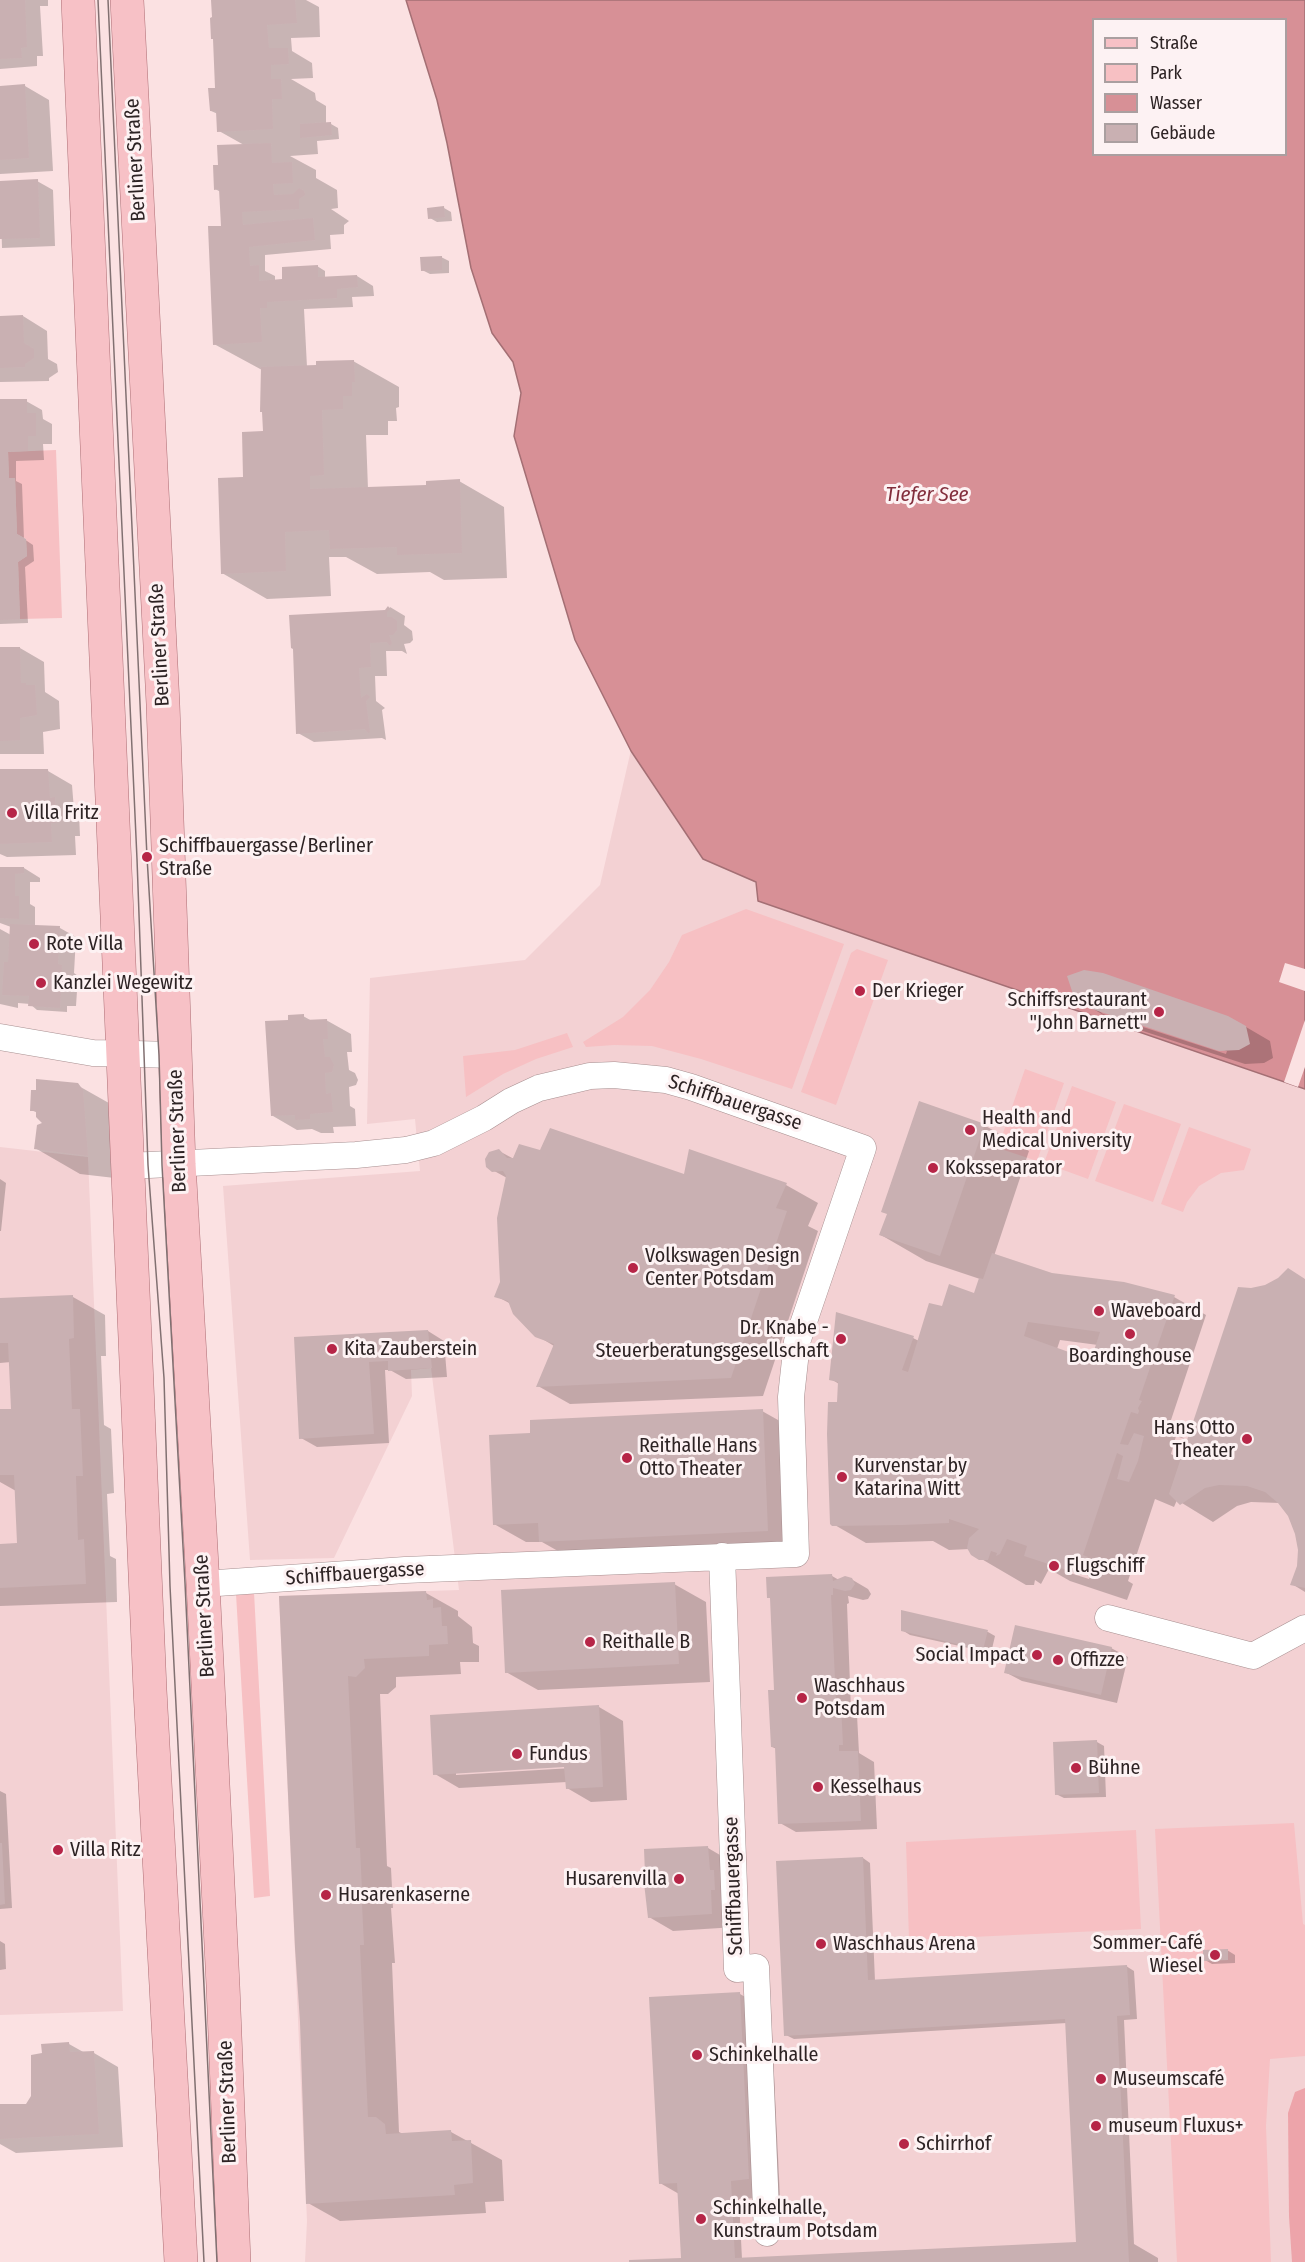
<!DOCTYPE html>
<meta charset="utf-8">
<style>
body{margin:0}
#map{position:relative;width:1305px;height:2262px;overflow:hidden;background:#fbe1e2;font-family:"Fira Sans Condensed",sans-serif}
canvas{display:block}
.legend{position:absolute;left:1092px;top:18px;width:195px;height:138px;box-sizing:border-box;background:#fdf2f3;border:2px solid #aa9fa0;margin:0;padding:8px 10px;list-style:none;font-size:18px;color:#2d2324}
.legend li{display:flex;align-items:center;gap:12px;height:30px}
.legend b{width:30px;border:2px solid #aa9fa0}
</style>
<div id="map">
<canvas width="1305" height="2262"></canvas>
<ul class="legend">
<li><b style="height:8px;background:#f7c1c6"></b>Straße</li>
<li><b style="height:16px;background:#f7c0c3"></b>Park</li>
<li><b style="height:16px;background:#d79096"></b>Wasser</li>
<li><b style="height:16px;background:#c9b0b2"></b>Gebäude</li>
</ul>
</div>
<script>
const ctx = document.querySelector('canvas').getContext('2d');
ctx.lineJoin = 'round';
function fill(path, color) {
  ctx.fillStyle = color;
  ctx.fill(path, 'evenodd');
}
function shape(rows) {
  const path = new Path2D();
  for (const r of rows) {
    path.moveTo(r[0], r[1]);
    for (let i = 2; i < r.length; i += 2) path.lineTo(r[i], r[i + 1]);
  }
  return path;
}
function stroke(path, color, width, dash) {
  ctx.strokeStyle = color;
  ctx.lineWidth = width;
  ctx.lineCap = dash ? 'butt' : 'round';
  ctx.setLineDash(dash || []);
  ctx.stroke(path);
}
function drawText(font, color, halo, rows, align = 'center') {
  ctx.font = font + ' "Fira Sans Condensed",sans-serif';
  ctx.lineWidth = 6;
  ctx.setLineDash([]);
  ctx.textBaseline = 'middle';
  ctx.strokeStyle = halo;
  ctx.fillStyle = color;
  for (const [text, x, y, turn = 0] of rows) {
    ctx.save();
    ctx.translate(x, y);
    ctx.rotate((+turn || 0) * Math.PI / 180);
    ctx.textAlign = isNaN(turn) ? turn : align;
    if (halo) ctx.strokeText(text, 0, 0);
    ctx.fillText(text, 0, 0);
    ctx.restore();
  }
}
fill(shape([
 [631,750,703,858,756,882,759,901,1305,1089,1305,2262,305,2262,307,2221,279,1596,459,1590,431,1368,411,1370,412,1396,334,1558,250,1560,223,1186,420,1171,415,1119,367,1124,370,978,525,960,600,885],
 [0,1147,88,1157,123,2011,0,2015]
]), '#f3d1d3');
fill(shape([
 [56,450,62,618,20,619,18,562,27,556,26,539,17,534,15,478,9,478,8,452],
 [746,909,844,944,792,1089,701,1059,652,1046,614,1045,586,1047,583,1042,623,1017,650,990,669,962,682,935],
 [857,949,888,960,836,1105,801,1092,851,953],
 [567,1033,573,1047,536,1059,503,1074,466,1097,463,1056,515,1050],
 [1025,1069,1064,1083,1037,1161,998,1148],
 [1072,1086,1116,1102,1088,1179,1044,1163],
 [1124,1104,1181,1124,1153,1202,1095,1181],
 [1189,1127,1251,1149,1244,1170,1221,1173,1199,1186,1187,1202,1183,1212,1161,1204],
 [254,1592,270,1896,254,1898,236,1594],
 [1294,1823,1303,1924,1305,1925,1305,2056,1270,2059,1266,2126,1271,2262,1177,2262,1155,1829],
 [1136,1830,1141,1929,909,1940,906,1842]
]), '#f7c0c3');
fill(shape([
 [1305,2088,1305,2262,1292,2262,1289,2216,1288,2113,1295,2092]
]), '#eda4aa');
const water = shape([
 [406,0,1305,0,1305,1089,758,901,756,882,703,859,631,751,575,640,514,436,521,393,513,362,492,333,471,268,447,143,437,100,406,0],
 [1094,20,1286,20,1286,154,1094,154,1094,20]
]);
fill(water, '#d79096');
stroke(water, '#a46f74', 1.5);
fill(shape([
 [1285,963,1305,969,1305,991,1279,982],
 [1305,1020,1305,1067,1298,1087,1284,1082]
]), '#fbe1e2');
fill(shape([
 [0,0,48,0,48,6,40,6,43,56,37,56,37,66,0,69],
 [213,0,306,0,319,7,320,37,291,38,292,51,312,63,313,78,291,79,315,93,316,100,326,106,326,124,331,124,338,128,339,139,317,141,318,154,290,156,316,170,316,178,337,190,338,208,331,209,349,221,344,225,344,234,330,235,331,249,265,255,265,271,275,276,275,281,288,280,317,266,325,271,325,278,357,276,373,286,374,296,352,297,353,307,304,309,307,367,353,361,399,387,399,407,396,408,397,421,388,421,388,435,366,435,368,489,428,486,459,481,504,507,507,578,444,580,430,572,377,574,346,557,329,557,331,596,267,599,222,573,245,478,265,432,262,370,214,344,223,227,221,192,215,189,220,166,244,145,219,131,218,114,211,111,217,89],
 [25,86,49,100,53,171,0,174,0,87],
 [37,181,53,190,55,246,2,248,0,182],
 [444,208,451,212,452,221,437,222,430,218],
 [441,257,449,261,449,273,430,274,422,270],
 [23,316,47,331,48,359,57,364,58,372,49,378,49,381,0,382,0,317],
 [0,401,26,401,42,410,43,419,52,424,52,444,43,444,44,460,16,461,16,481,22,484,24,539,33,545,34,561,25,567,28,623,0,624],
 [390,607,405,616,404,625,412,631,413,640,410,643,404,644,407,654,402,651,386,651,387,676,375,676,376,701,385,708,382,710,386,740,382,738,314,742,298,733],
 [0,648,20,648,44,662,45,692,59,701,60,729,43,732,44,754,0,754],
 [0,771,48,771,72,785,74,810,79,813,80,836,75,836,76,855,7,857,0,854],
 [0,868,24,868,40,878,40,882,30,882,30,904,35,907,35,926,60,928,76,937,74,973,78,976,76,1006,67,1006,67,1012,37,1010,30,1004,18,1003,18,1008,0,1004,0,929,11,935,11,927,0,923],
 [1090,1007,1246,1027,1270,1041,1273,1058,1264,1063,1245,1064,1115,1022],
 [1098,1010,1227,1051,1226,1054,1103,1014],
 [303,1016,312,1021,326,1020,351,1034,352,1052,347,1052,349,1070,355,1073,358,1080,356,1085,349,1087,350,1106,355,1109,356,1126,333,1127,334,1133,321,1133,312,1129,297,1130,273,1116,290,1021],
 [77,1085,123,1111,132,1180,80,1174,35,1148,44,1123,38,1113,31,1110],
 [984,1125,1029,1151,994,1256,1052,1274,1174,1297,1206,1315,1168,1429,1185,1439,1176,1436,1171,1454,1182,1460,1251,1289,1305,1280,1305,1592,1292,1584,1298,1567,1300,1550,1297,1533,1289,1515,1280,1503,1251,1502,1237,1506,1213,1522,1177,1500,1174,1507,1155,1499,1128,1581,1133,1584,1127,1600,1070,1581,1049,1569,1041,1584,1035,1580,1034,1585,1026,1585,973,1554,970,1549,949,1550,933,1541,866,1543,833,1524,839,1384,831,1379,913,1338,919,1341,943,1308,975,1294,980,1279,926,1261,881,1235],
 [1060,1340,1098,1345,1092,1362,1057,1349],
 [1066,1568,1090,1576,1089,1579,1070,1573],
 [499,1151,514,1159,540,1152,685,1176,786,1185,818,1203,808,1226,818,1231,763,1396,570,1404,538,1386,554,1346,536,1335,511,1304,496,1296,501,1282,507,1178,487,1167],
 [0,1179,6,1183,1,1231,0,1231],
 [73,1297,105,1315,106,1356,101,1356,104,1425,111,1429,114,1493,107,1494,110,1556,116,1559,117,1602,0,1606,0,1545,19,1544,16,1491,0,1482,0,1411,13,1410,11,1362,0,1363,0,1300],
 [428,1331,444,1341,447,1377,406,1379,390,1370,385,1370,389,1443,317,1447,301,1438,295,1339],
 [762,1411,794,1429,799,1549,572,1559,542,1542,526,1542,494,1524,532,1435],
 [832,1576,839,1580,851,1579,868,1589,871,1594,868,1599,863,1600,848,1596,849,1603,847,1604,851,1711,857,1715,859,1753,874,1762,877,1829,796,1832,780,1823,777,1749,772,1747,775,1692],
 [674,1584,706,1602,710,1682,538,1690,506,1672],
 [426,1593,458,1611,458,1616,472,1627,473,1643,479,1646,479,1662,460,1662,461,1674,396,1677,396,1687,388,1694,380,1694,387,1866,391,1868,393,1908,391,1908,395,1963,392,1963,399,2132,403,2134,451,2132,502,2160,504,2201,485,2202,486,2213,340,2221,308,2203,302,2022,280,1598],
 [902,1630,988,1632,995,1636,991,1653,910,1635],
 [1111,1648,1128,1657,1117,1703,1022,1681,1005,1672],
 [599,1707,623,1721,627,1800,591,1802,567,1788,567,1782,459,1788,435,1774],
 [572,1765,572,1768,456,1775,456,1772],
 [1097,1742,1104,1746,1106,1797,1064,1798,1056,1794],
 [0,1791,6,1794,12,1908,0,1909],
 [708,1848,732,1862,736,1927,673,1931,649,1917],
 [863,1858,870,1863,875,1981,1126,1966,1134,1971,1137,2019,1124,2020,1134,2244,1158,2258,1158,2262,628,2262,682,2259,679,2194,660,2183,740,1994,771,2012,780,2197,739,2199,742,2259,1077,2243,1067,2023,794,2039,786,2035],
 [0,1941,5,1944,6,1969,0,1970],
 [1227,1950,1235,1955,1235,1963,1212,1964,1205,1960],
 [69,2044,85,2053,94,2053,118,2067,123,2147,16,2153,0,2144,0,2106,26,2105,33,2096,43,2055]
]), '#0003');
fill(shape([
 [0,0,25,0,27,47,21,48,22,58,0,59],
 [211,0,295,0,297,23,267,25,269,48,288,48,289,64,271,65,271,79,281,79,282,99,272,99,273,129,217,132,216,111,210,111,208,88,215,88,213,39,211,39,210,18,212,17],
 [25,84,29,158,0,160,0,86],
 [331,122,332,135,300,138,300,124],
 [271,143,272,163,292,162,293,183,273,184,274,195,293,194,299,188,304,191,305,195,299,199,299,209,242,212,243,225,313,218,315,240,249,247,250,266,259,265,259,281,282,279,282,267,318,265,318,277,357,275,358,287,337,289,337,298,267,302,267,308,260,308,262,342,213,345,208,226,221,226,219,189,214,190,213,165,218,165,217,145],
 [38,179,40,238,0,239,0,181],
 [444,206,445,217,428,219,427,208],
 [442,256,442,270,421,271,420,257],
 [23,315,24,343,34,349,34,358,25,364,25,367,0,368,0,316],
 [354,360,355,382,352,382,352,396,343,396,343,409,322,410,324,475,310,476,310,489,426,485,426,481,460,479,462,553,397,555,397,547,330,549,329,530,285,532,286,571,221,574,218,478,243,477,242,432,263,431,262,412,260,412,261,367,316,365,316,361],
 [0,399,27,399,27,413,36,413,36,436,28,436,28,451,8,452,9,478,15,478,17,534,26,539,27,556,18,562,20,619,0,620],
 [388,606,390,609,387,612,387,617,392,617,397,621,397,630,393,635,389,635,392,643,390,646,387,642,370,643,371,667,359,668,361,698,367,694,370,697,366,701,370,732,368,733,365,729,296,734,293,649,291,648,289,615,385,610],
 [0,647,20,647,21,683,26,683,26,685,35,685,37,715,20,718,20,740,0,741],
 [0,769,48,769,50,798,55,797,56,823,51,823,52,842,0,844],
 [0,867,24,867,24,873,15,874,15,896,19,896,19,919,0,918],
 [10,924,60,926,58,964,62,965,60,1008,28,1006,29,996,2,995,4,962,8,962],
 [1084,970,1103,973,1228,1016,1246,1026,1250,1044,1239,1050,1219,1051,1089,1008,1073,994,1067,976],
 [304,1014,304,1020,327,1019,328,1039,323,1039,325,1057,330,1057,334,1065,332,1072,325,1073,326,1094,331,1093,333,1112,310,1114,310,1119,295,1120,295,1115,271,1116,265,1021,288,1020,288,1015],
 [36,1079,78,1083,83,1090,88,1156,34,1149,37,1125,42,1123,36,1117,36,1111,30,1111,31,1090,36,1090],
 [919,1101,985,1124,940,1256,879,1235,887,1214,881,1212],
 [550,1128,684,1174,689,1149,787,1183,776,1208,787,1211,731,1378,536,1387,554,1344,535,1337,513,1314,508,1301,494,1297,500,1282,497,1218,506,1176,503,1171,492,1172,486,1167,485,1159,489,1152,499,1149,507,1158,513,1158,519,1144,540,1150],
 [992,1253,1052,1273,1124,1282,1175,1295,1139,1400,1142,1401,1138,1408,1139,1411,1138,1414,1131,1412,1120,1444,1128,1445,1134,1433,1144,1436,1138,1461,1129,1482,1117,1479,1123,1456,1117,1453,1083,1555,1088,1557,1082,1575,1024,1556,1027,1546,1007,1539,1000,1554,996,1556,997,1553,991,1551,988,1560,979,1560,971,1555,967,1548,969,1538,979,1529,949,1519,949,1523,903,1525,832,1526,830,1524,827,1434,828,1402,837,1402,838,1382,829,1380,836,1312,914,1336,902,1370,908,1372,929,1303,942,1306,949,1284,974,1293,979,1278,983,1279],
 [1028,1322,1100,1332,1091,1360,1024,1336],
 [1288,1268,1305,1279,1305,1588,1290,1585,1297,1566,1298,1550,1295,1534,1288,1516,1278,1503,1265,1492,1247,1486,1219,1485,1205,1488,1180,1505,1169,1494,1238,1287,1251,1288,1265,1285,1278,1278],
 [73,1295,74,1338,69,1339,72,1409,80,1409,83,1476,76,1476,78,1540,84,1539,86,1584,0,1588,0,1544,17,1543,14,1475,0,1475,0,1409,11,1409,8,1343,0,1343,0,1298],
 [428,1330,432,1368,388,1371,388,1361,369,1362,374,1434,299,1439,294,1337],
 [763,1409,768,1531,539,1542,538,1523,493,1525,489,1435,530,1433,530,1420],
 [832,1574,833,1581,845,1576,852,1578,855,1584,851,1590,845,1591,833,1588,833,1595,831,1595,836,1700,836,1704,841,1704,843,1745,839,1745,839,1751,858,1751,861,1821,778,1824,775,1747,771,1747,768,1690,774,1690,770,1598,767,1598,766,1577],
 [675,1582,679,1664,505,1673,501,1590],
 [426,1591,427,1600,433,1599,433,1608,441,1607,442,1626,447,1626,448,1644,429,1645,429,1656,364,1659,365,1668,356,1677,348,1676,356,1848,360,1848,362,1890,360,1890,360,1904,362,1904,364,1945,360,1945,368,2117,376,2117,385,2124,386,2134,451,2130,452,2141,471,2140,473,2183,454,2185,455,2195,306,2204,300,2022,295,1948,279,1596],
 [901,1610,988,1630,983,1650,901,1631],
 [1015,1625,1112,1647,1101,1695,1004,1673],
 [599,1705,603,1787,566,1789,564,1767,433,1775,430,1715],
 [1097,1740,1099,1793,1055,1795,1053,1742],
 [0,1843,2,1843,5,1904,0,1905],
 [708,1846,710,1870,714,1870,715,1890,711,1890,712,1914,648,1918,643,1874,645,1874,644,1849],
 [863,1857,868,1980,1127,1965,1130,2015,1117,2016,1129,2262,629,2262,629,2260,681,2258,677,2183,659,2184,649,1997,740,1992,749,2179,731,2181,735,2258,1076,2242,1065,2019,784,2036,776,1861],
 [1228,1949,1228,1960,1203,1961,1203,1950],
 [69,2042,70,2052,94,2051,99,2134,0,2139,0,2104,26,2104,31,2096,31,2055,42,2053,41,2044]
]), '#c9b0b2');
const minor = shape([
 [0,1037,93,1053,175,1055],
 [128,1166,356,1155,406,1150,434,1143,484,1118,511,1101,539,1088,590,1076,614,1075,666,1080,691,1087,863,1148,797,1342,791,1397,796,1554,405,1570,203,1584],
 [722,1556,737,1969,756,1967,767,2233],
 [1108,1618,1253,1656,1305,1628]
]);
const primary = shape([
 [78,0,150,1690,181,2262],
 [127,0,163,704,179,1164,203,1584,223,1985,234,2262]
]);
stroke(minor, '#a78f90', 27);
stroke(primary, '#ad6e75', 34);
stroke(minor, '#fff', 26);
stroke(primary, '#f7c1c6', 33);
stroke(shape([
 [98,0,137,859,148,1165,164,1378,170,1586,204,2262],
 [108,0,147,857,159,1055,162,1165,185,1583,217,2262]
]), '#817071', 1.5);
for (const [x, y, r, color] of [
 [12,813,6,"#b62547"],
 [147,857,6,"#b62547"],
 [34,944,6,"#b62547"],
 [41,983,6,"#b62547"],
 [860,991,6,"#b62547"],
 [1159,1012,6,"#b62547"],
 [970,1130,6,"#b62547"],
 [933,1168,6,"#b62547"],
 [633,1268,6,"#b62547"],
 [1099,1311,6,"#b62547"],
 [1130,1334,6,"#b62547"],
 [841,1339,6,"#b62547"],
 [332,1349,6,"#b62547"],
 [1247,1439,6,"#b62547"],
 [627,1458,6,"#b62547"],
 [842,1477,6,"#b62547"],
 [1054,1566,6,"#b62547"],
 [590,1642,6,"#b62547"],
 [1037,1655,6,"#b62547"],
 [1058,1660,6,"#b62547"],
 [802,1698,6,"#b62547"],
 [517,1754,6,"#b62547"],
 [1076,1768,6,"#b62547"],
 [818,1787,6,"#b62547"],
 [58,1850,6,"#b62547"],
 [679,1879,6,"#b62547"],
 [326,1895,6,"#b62547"],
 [821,1944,6,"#b62547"],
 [1215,1955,6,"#b62547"],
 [697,2055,6,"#b62547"],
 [1101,2079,6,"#b62547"],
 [1096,2126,6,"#b62547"],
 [904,2144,6,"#b62547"],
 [701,2219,6,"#b62547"]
]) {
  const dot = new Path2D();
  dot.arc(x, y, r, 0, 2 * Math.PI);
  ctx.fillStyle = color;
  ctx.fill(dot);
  stroke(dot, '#fdf2f3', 2);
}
drawText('20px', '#2d2324', '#fdf2f3', [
 ["Berliner Straße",136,160,-93],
 ["Berliner Straße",160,645,-93],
 ["Schiffbauergasse",735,1103,18],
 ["Berliner Straße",178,1131,-92],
 ["Schiffbauergasse",355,1574,-4],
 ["Berliner Straße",205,1616,-93],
 ["Schiffbauergasse",734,1886,-92],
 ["Berliner Straße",228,2102,-92]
]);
drawText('20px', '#2d2324', '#fdf2f3', [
 ["Villa Fritz",24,813],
 ["Schiffbauergasse/Berliner",159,846],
 ["Straße",159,869],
 ["Rote Villa",46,944],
 ["Kanzlei Wegewitz",53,983],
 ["Der Krieger",872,991],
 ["Schiffsrestaurant",1147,1000,"right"],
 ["\"John Barnett\"",1147,1023,"right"],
 ["Health and",982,1118],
 ["Medical University",982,1141],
 ["Koksseparator",945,1168],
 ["Volkswagen Design",645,1256],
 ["Center Potsdam",645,1279],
 ["Waveboard",1111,1311],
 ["Dr. Knabe -",829,1328,"right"],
 ["Steuerberatungsgesellschaft",829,1351,"right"],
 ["Kita Zauberstein",344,1349],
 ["Boardinghouse",1130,1356,"center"],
 ["Hans Otto",1235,1428,"right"],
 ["Theater",1235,1451,"right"],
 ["Reithalle Hans",639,1446],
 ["Otto Theater",639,1469],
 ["Kurvenstar by",854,1466],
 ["Katarina Witt",854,1489],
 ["Flugschiff",1066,1566],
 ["Reithalle B",602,1642],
 ["Social Impact",1025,1655,"right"],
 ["Offizze",1070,1660],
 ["Waschhaus",814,1686],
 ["Potsdam",814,1709],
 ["Fundus",529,1754],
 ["Bühne",1088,1768],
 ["Kesselhaus",830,1787],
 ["Villa Ritz",70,1850],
 ["Husarenvilla",667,1879,"right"],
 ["Husarenkaserne",338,1895],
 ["Sommer-Café",1203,1943,"right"],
 ["Wiesel",1203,1966,"right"],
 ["Waschhaus Arena",833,1944],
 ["Schinkelhalle",709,2055],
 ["Museumscafé",1113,2079],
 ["museum Fluxus+",1108,2126],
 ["Schirrhof",916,2144],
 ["Schinkelhalle,",713,2208],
 ["Kunstraum Potsdam",713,2231]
], 'left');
drawText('italic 21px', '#832e3c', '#fdf2f3', [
 ["Tiefer See",927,495]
]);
</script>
